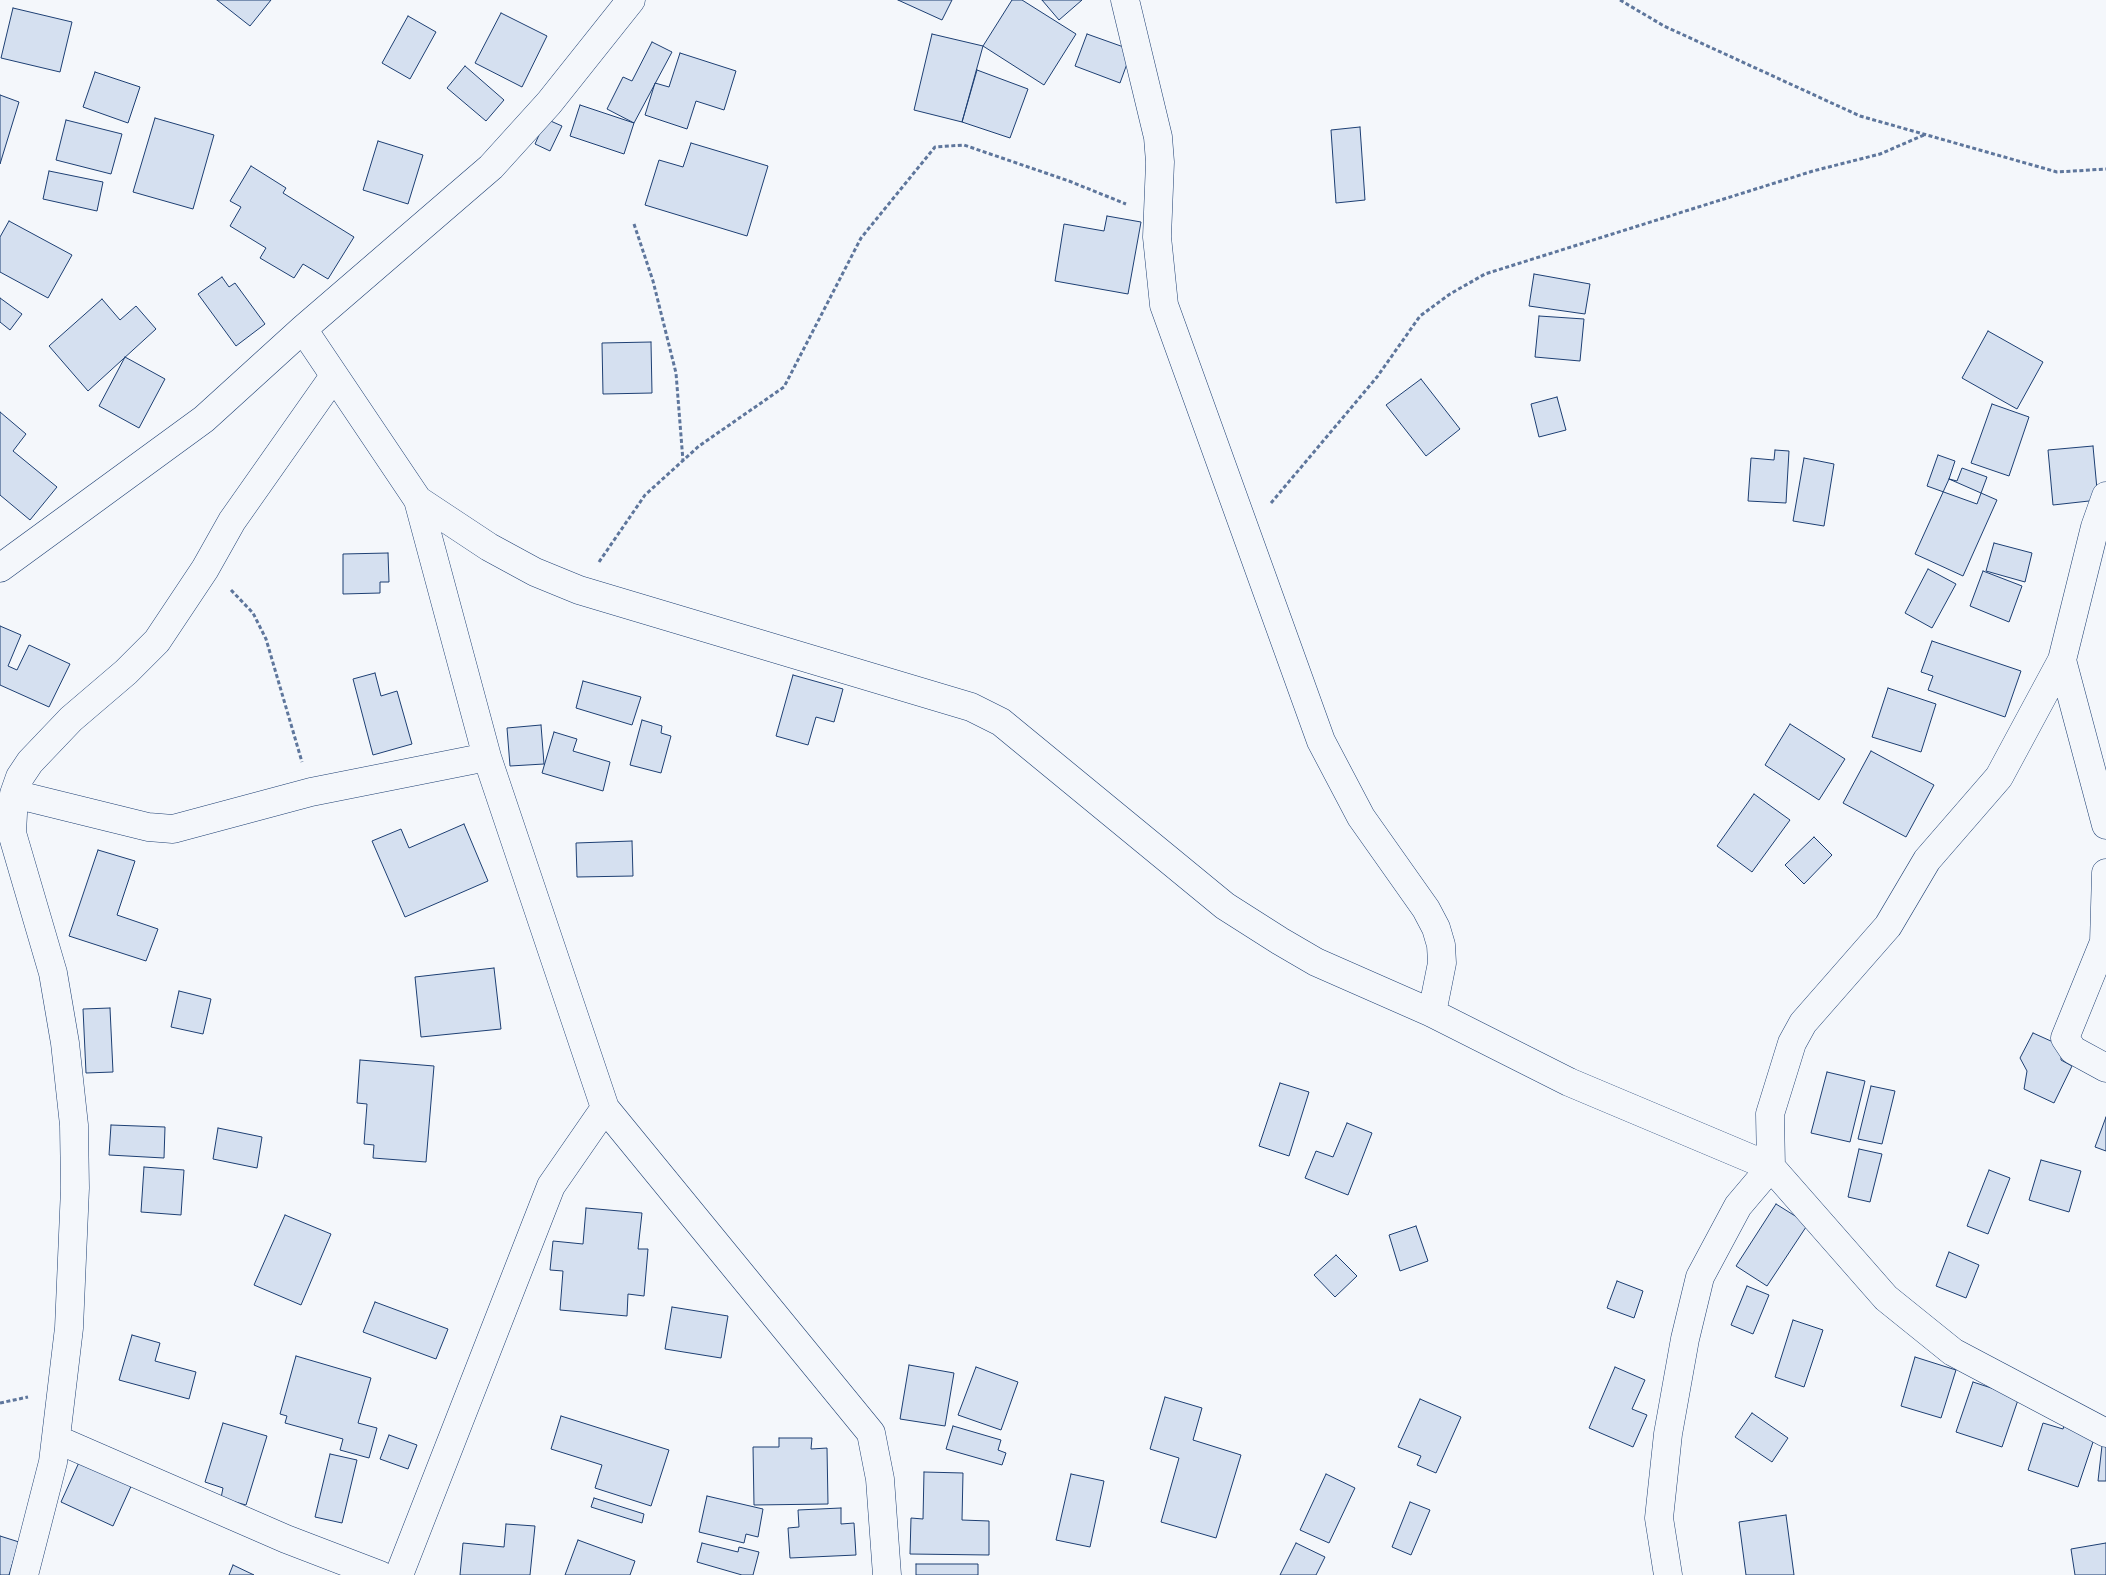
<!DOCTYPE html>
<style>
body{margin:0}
canvas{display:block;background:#f4f7fb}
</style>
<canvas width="2106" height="1575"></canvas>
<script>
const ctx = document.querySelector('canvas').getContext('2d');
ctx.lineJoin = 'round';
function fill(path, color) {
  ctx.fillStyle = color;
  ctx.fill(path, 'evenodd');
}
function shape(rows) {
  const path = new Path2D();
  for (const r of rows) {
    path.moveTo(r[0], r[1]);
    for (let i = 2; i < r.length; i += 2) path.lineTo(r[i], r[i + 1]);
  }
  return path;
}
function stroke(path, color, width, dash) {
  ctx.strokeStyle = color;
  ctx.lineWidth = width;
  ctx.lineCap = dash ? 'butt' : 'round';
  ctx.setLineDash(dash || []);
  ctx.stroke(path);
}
const building = shape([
 [217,0,271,0,250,26,217,0],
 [898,0,952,0,942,20,898,0],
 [1012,0,1022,0,1076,34,1044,85,983,46,1012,0],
 [1042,0,1082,0,1059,20,1042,0],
 [13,8,72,22,60,72,1,58,13,8],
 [501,13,547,36,522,87,475,63,501,13],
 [408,16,436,32,410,79,382,63,408,16],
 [932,34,983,46,962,122,914,110,932,34],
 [1087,34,1132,50,1120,83,1075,66,1087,34],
 [652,42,672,52,634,123,607,109,623,77,632,81,652,42],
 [680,53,736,71,724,110,696,101,687,129,645,115,655,83,669,87,680,53],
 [465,66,504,100,486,121,447,88,465,66],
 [977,70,1028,89,1010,138,962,122,977,70],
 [95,72,140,87,128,123,83,107,95,72],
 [0,95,19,102,0,164,0,95],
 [580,105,634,123,624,154,570,136,580,105],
 [155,118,214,135,193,209,133,192,155,118],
 [546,119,562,126,550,151,535,144,546,119],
 [66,120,122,134,111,174,56,160,66,120],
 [1360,127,1365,200,1336,203,1331,130,1360,127],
 [378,141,423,155,408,204,363,190,378,141],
 [691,143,768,166,747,236,645,205,659,160,683,167,691,143],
 [251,166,286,188,283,193,354,237,328,279,303,264,294,278,260,258,266,248,230,226,241,207,230,201,251,166],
 [49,171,103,182,97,211,43,199,49,171],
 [1107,216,1141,222,1128,294,1055,281,1064,224,1104,231,1107,216],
 [9,221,72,255,48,298,0,272,0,237,9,221],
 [1534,274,1590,284,1585,314,1529,306,1534,274],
 [222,277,229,287,235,283,265,324,236,346,198,294,222,277],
 [0,298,22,314,10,330,0,322,0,298],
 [102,299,120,320,136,306,156,329,88,391,49,346,102,299],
 [1539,316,1584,319,1580,361,1535,357,1539,316],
 [1988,331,2043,362,2017,409,1962,378,1988,331],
 [651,342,652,393,603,394,602,343,651,342],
 [125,357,165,379,139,428,99,406,125,357],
 [1421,379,1460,429,1426,456,1386,405,1421,379],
 [1557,397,1566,430,1539,437,1531,404,1557,397],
 [1992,404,2029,417,2009,476,1971,463,1992,404],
 [0,412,26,434,13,451,57,487,30,520,0,495,0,412],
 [2093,446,2098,500,2053,505,2048,450,2093,446],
 [1775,450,1789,451,1786,503,1748,501,1751,458,1774,460,1775,450],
 [1938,455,1955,461,1949,479,1957,481,1962,468,1987,477,1977,504,1927,486,1938,455],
 [1804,458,1834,464,1824,526,1793,521,1804,458],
 [1949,479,1997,500,1963,576,1915,554,1949,479],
 [1994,543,2032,553,2025,582,1986,571,1994,543],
 [388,553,389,582,380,582,380,593,343,594,343,554,388,553],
 [1928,569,1956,584,1932,628,1905,613,1928,569],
 [1983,571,2022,586,2009,622,1970,606,1983,571],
 [0,626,21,635,8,666,17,670,29,645,70,664,49,707,0,685,0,626],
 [1932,641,2021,671,2005,717,1928,690,1933,676,1921,672,1932,641],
 [375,673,381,696,397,691,412,744,373,755,353,679,375,673],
 [793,675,843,689,834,722,816,717,808,745,776,736,793,675],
 [583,681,641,697,632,725,576,708,583,681],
 [1888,688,1936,704,1921,752,1872,737,1888,688],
 [642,720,662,726,661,733,671,736,661,773,630,765,642,720],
 [1790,724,1845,759,1819,800,1765,765,1790,724],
 [541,725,544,764,510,766,507,728,541,725],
 [554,732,577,739,573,751,610,762,603,791,542,773,554,732],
 [1871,751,1934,785,1906,837,1843,803,1871,751],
 [1754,794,1790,820,1752,872,1717,846,1754,794],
 [464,824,488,881,405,917,372,841,401,829,409,848,464,824],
 [1814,837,1832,855,1804,884,1785,865,1814,837],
 [632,841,633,876,577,877,576,843,632,841],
 [98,850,135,861,117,915,158,929,146,961,69,936,98,850],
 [494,968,501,1029,421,1037,415,977,494,968],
 [179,991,211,999,203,1034,171,1027,179,991],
 [110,1008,113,1072,86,1073,83,1009,110,1008],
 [2033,1033,2062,1046,2061,1060,2072,1066,2054,1103,2024,1089,2027,1071,2020,1058,2033,1033],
 [360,1060,434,1066,426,1162,373,1158,374,1145,364,1144,367,1104,357,1103,360,1060],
 [1827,1072,1865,1081,1850,1142,1811,1133,1827,1072],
 [1280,1083,1309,1092,1289,1156,1259,1146,1280,1083],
 [1871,1086,1895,1091,1882,1144,1858,1139,1871,1086],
 [2106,1117,2106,1151,2095,1147,2106,1117],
 [1347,1123,1372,1133,1348,1195,1305,1178,1316,1151,1333,1157,1347,1123],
 [111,1125,165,1127,164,1158,109,1155,111,1125],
 [218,1128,262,1137,257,1168,213,1159,218,1128],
 [1859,1149,1882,1154,1870,1202,1848,1197,1859,1149],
 [2041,1160,2081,1171,2069,1212,2029,1200,2041,1160],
 [144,1167,184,1170,181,1215,141,1212,144,1167],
 [1989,1170,2010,1178,1988,1234,1967,1226,1989,1170],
 [1776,1204,1808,1224,1767,1286,1736,1266,1776,1204],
 [586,1208,642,1213,638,1249,648,1249,644,1296,628,1294,627,1316,560,1310,563,1271,550,1270,553,1241,583,1244,586,1208],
 [285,1215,331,1234,301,1305,254,1285,285,1215],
 [1416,1226,1428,1261,1400,1271,1389,1235,1416,1226],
 [1949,1252,1979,1265,1966,1298,1936,1286,1949,1252],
 [1336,1255,1357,1276,1335,1297,1314,1275,1336,1255],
 [1617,1281,1643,1291,1634,1318,1607,1308,1617,1281],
 [1747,1286,1769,1295,1753,1334,1731,1325,1747,1286],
 [375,1302,448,1329,436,1359,363,1332,375,1302],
 [672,1307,728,1316,721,1358,665,1349,672,1307],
 [1793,1320,1823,1330,1804,1387,1775,1377,1793,1320],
 [132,1335,160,1343,155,1361,196,1372,189,1399,119,1380,132,1335],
 [296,1356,371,1378,358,1423,377,1428,369,1458,340,1450,343,1439,285,1423,287,1416,280,1414,296,1356],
 [1915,1357,1956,1370,1941,1418,1901,1406,1915,1357],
 [909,1365,954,1373,945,1426,900,1419,909,1365],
 [976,1367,1018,1382,1001,1430,958,1415,976,1367],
 [1615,1367,1645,1380,1632,1409,1647,1415,1633,1447,1589,1428,1615,1367],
 [1973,1382,2019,1397,2002,1447,1956,1432,1973,1382],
 [1165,1397,1202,1408,1193,1440,1241,1455,1216,1538,1161,1522,1179,1458,1150,1449,1165,1397],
 [1420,1399,1461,1417,1436,1473,1417,1465,1421,1456,1398,1447,1420,1399],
 [1752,1413,1788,1438,1772,1462,1735,1437,1752,1413],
 [561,1416,669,1450,651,1506,595,1488,602,1465,551,1449,561,1416],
 [2066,1419,2097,1430,2078,1487,2028,1470,2043,1423,2063,1429,2066,1419],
 [223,1423,267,1436,246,1505,221,1498,223,1488,205,1482,223,1423],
 [953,1426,1001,1440,998,1450,1006,1453,1002,1465,946,1449,953,1426],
 [2104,1428,2106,1428,2106,1481,2098,1481,2104,1428],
 [389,1435,417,1445,408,1469,380,1459,389,1435],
 [779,1438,812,1438,811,1449,827,1448,828,1504,754,1505,753,1447,779,1447,779,1438],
 [330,1454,357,1460,342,1523,315,1517,330,1454],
 [81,1458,133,1482,113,1526,61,1502,81,1458],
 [924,1472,963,1473,962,1520,989,1521,989,1555,910,1554,911,1518,923,1519,924,1472],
 [1071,1474,1104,1481,1090,1547,1056,1540,1071,1474],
 [1326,1474,1355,1488,1329,1543,1300,1530,1326,1474],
 [707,1496,763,1509,758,1537,746,1534,744,1543,699,1532,707,1496],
 [594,1498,644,1514,642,1523,591,1507,594,1498],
 [1410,1502,1430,1510,1411,1555,1392,1547,1410,1502],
 [841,1508,841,1524,854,1523,856,1555,790,1558,788,1528,799,1527,798,1510,841,1508],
 [1786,1515,1794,1575,1746,1575,1739,1522,1786,1515],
 [506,1524,535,1526,530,1575,460,1575,463,1543,504,1547,506,1524],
 [0,1536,19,1542,9,1575,0,1575,0,1536],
 [578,1540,635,1561,630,1575,565,1575,578,1540],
 [702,1543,738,1552,739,1547,759,1552,753,1575,742,1575,697,1562,702,1543],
 [1296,1543,1325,1557,1316,1575,1280,1575,1296,1543],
 [2106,1543,2106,1575,2075,1575,2071,1549,2106,1543],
 [916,1564,978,1564,978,1575,916,1575,916,1564],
 [233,1565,254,1575,229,1575,233,1565]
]);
fill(building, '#d5e0f0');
stroke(building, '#1d3f73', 1);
const minor = shape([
 [1125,0,1158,137,1160,162,1157,237,1164,305,1321,741,1361,817,1426,909,1436,928,1441,945,1442,963,1432,1013],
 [303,329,418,500,489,547,535,572,579,590,971,707,1001,722,1225,906,1280,941,1316,962,1432,1013,1569,1082,1771,1167,1886,1298,1953,1352,2106,1433],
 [418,500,487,757,605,1108,871,1433,880,1479,887,1575],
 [0,568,204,419,303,329,491,167,549,103,631,0],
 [2062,660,2106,825],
 [14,794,148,827,173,829,311,792,487,757],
 [2106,873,2104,942,2065,1038,2073,1050,2106,1068],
 [56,1439,286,1539,380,1575],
 [24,1575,53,1462,69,1328,75,1188,74,1125,65,1043,53,973,12,833,14,794,20,777,30,762,71,719,126,672,157,641,205,569,232,521,334,376],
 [399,1575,551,1186,605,1108],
 [1668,1575,1659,1518,1668,1434,1685,1339,1700,1277,1738,1206,1771,1167,1770,1114,1792,1043,1803,1023,1888,926,1927,860,1999,777,2062,660,2095,527,2106,496]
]);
stroke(minor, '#1d3f73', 29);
stroke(shape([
 [1620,0,1664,26,1860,116,2057,172,2106,169],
 [634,224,653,281,676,373,683,461],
 [1271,503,1377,377,1420,316,1450,294,1485,274,1813,171,1880,154,1924,135],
 [599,562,645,495,699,446,784,387,861,238,935,147,964,145,1069,181,1126,204],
 [231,590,253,613,266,639,302,762],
 [0,1403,28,1397]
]), '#5e769c', 3, [4, 2.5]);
stroke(minor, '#f4f7fb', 28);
</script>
